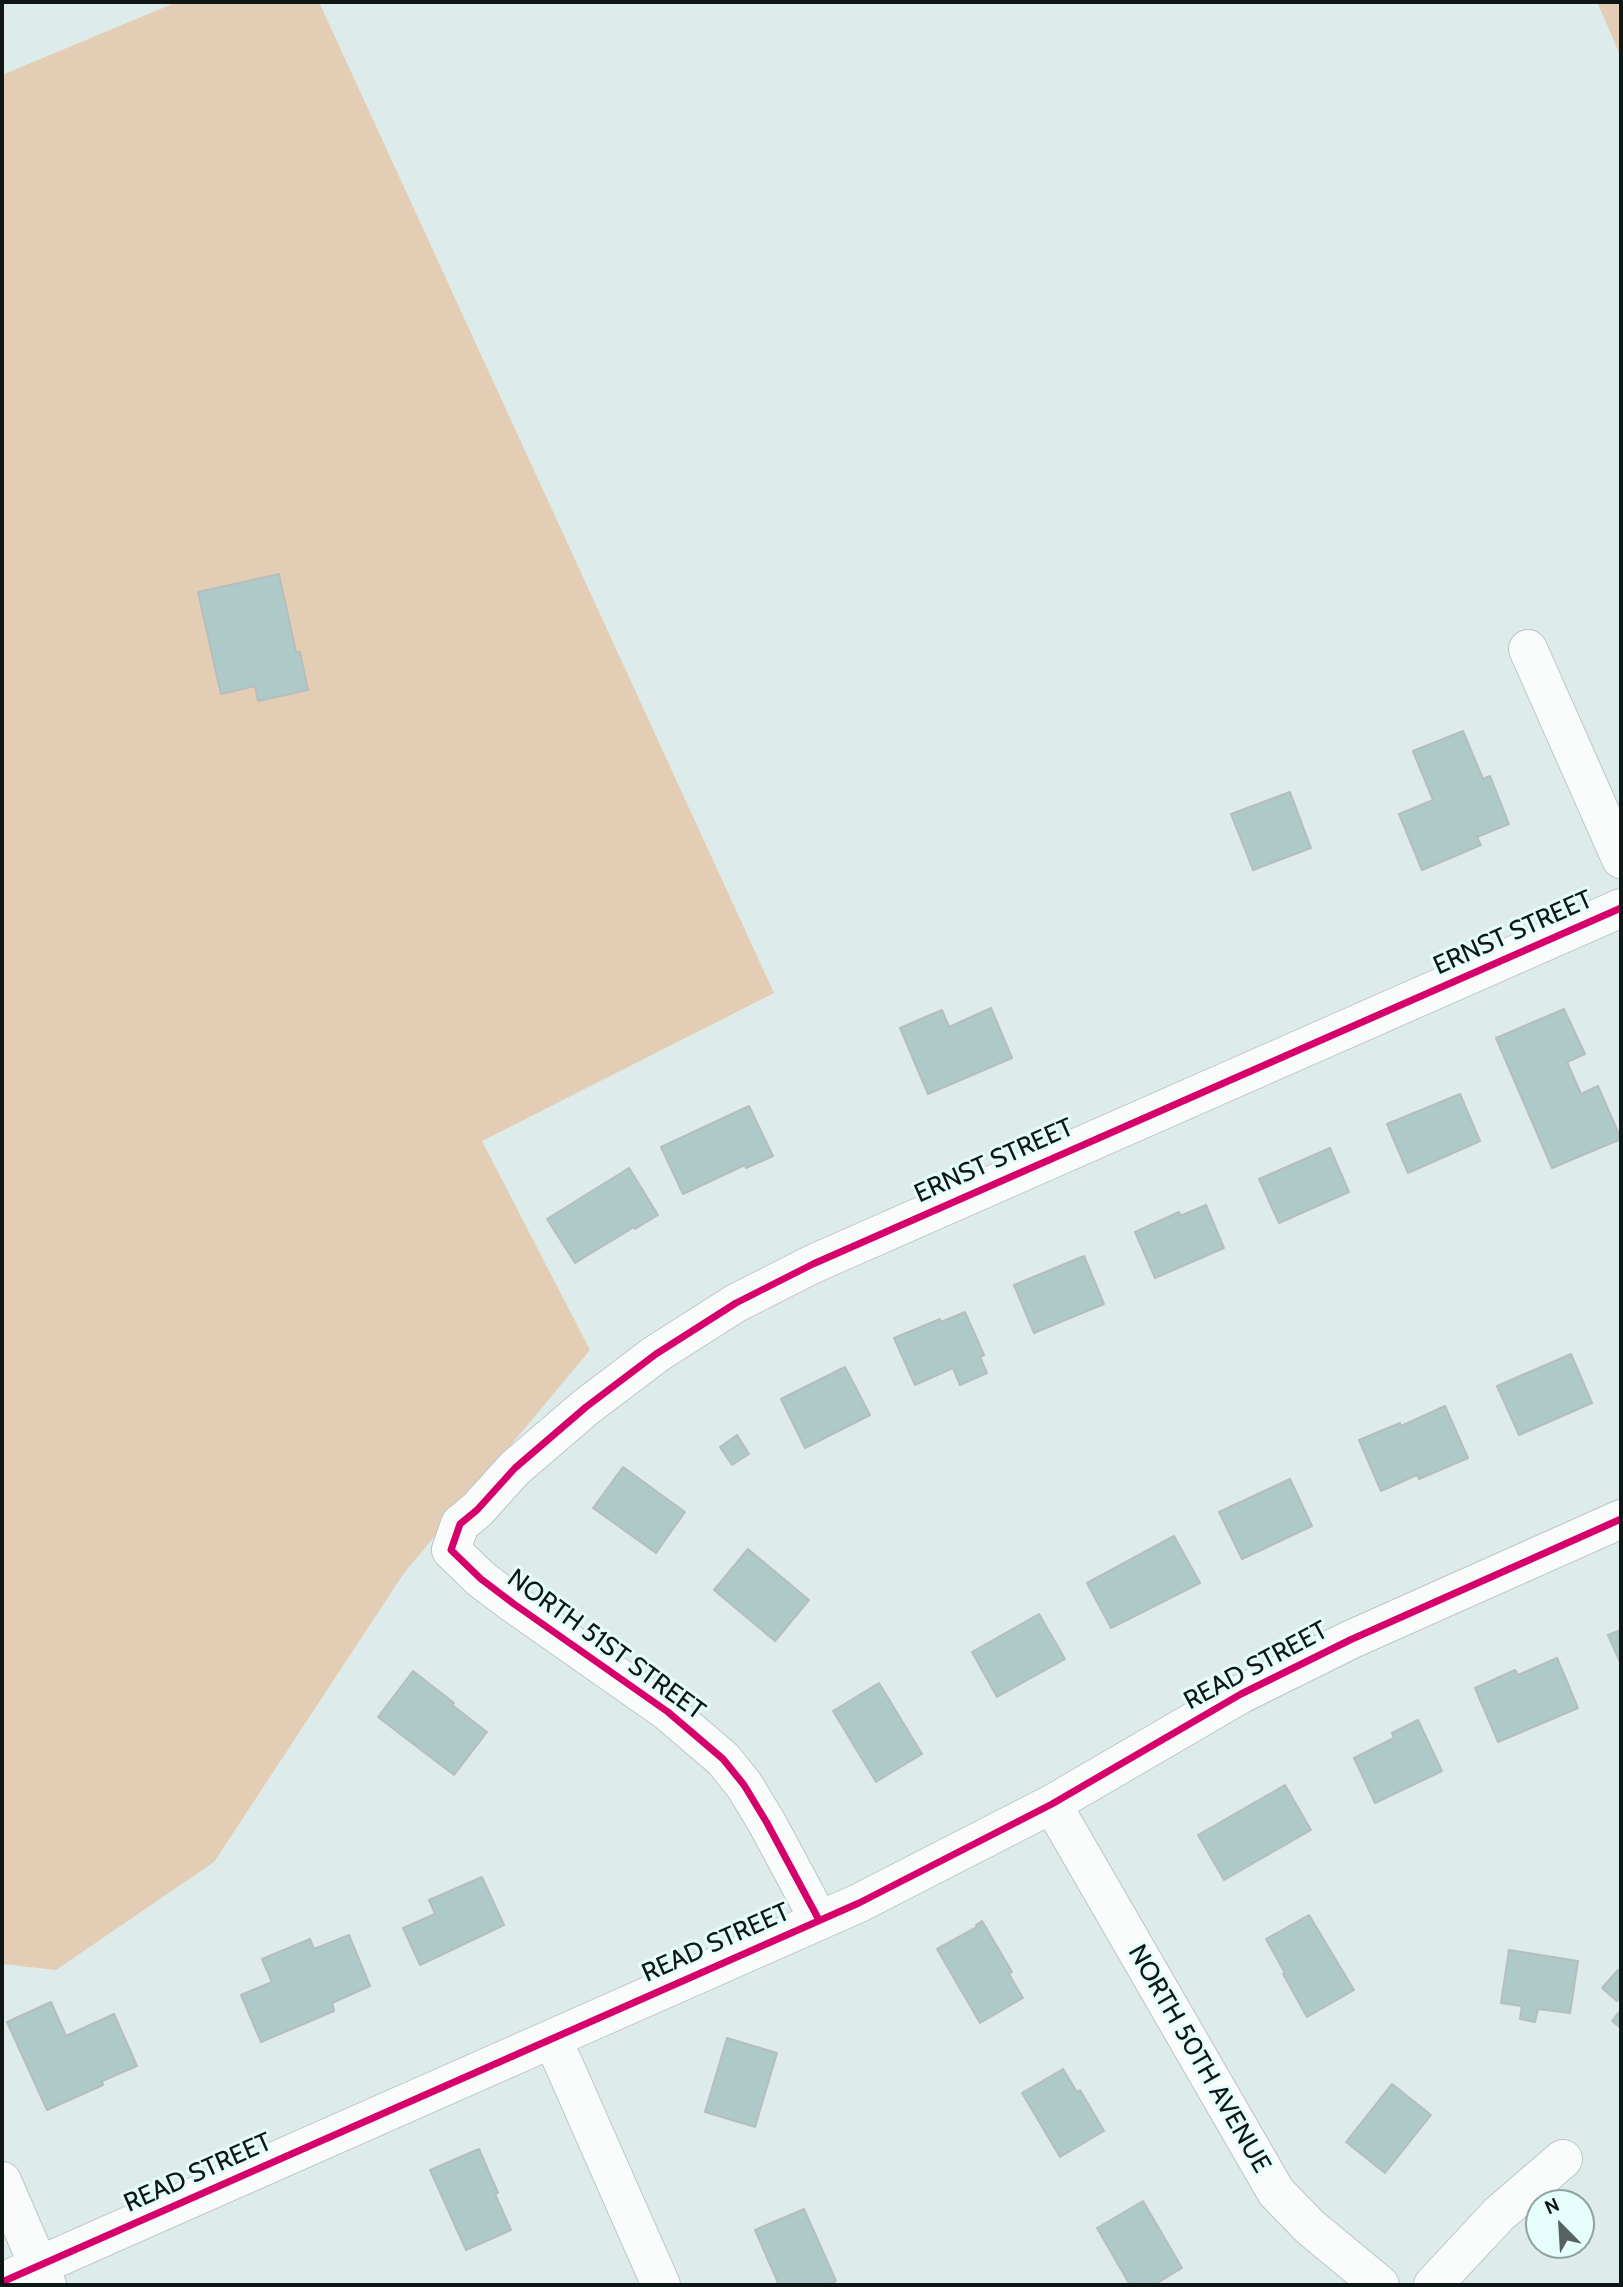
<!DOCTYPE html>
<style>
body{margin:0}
#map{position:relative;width:1623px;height:2287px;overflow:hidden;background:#ddebea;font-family:Cabin,sans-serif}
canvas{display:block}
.frame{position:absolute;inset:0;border:4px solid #0e1716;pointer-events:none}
.north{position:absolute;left:1525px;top:2189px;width:70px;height:70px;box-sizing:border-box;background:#e5fefb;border:2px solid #8fa29f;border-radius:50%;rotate:336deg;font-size:19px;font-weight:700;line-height:28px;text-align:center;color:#0e1716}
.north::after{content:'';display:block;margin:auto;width:24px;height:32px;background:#566160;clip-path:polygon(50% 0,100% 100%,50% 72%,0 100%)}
</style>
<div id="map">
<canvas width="1623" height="2287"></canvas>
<div class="frame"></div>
<div class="north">N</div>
</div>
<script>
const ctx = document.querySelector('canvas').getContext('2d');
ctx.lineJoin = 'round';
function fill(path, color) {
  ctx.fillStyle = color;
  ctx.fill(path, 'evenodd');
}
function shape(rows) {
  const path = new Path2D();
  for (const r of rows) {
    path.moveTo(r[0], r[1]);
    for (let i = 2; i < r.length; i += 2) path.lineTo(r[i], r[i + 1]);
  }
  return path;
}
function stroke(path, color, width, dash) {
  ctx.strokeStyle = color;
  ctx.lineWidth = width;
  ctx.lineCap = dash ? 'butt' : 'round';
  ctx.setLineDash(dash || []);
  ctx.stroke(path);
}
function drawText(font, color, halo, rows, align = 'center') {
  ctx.font = font + ' Cabin,sans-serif';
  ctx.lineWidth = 6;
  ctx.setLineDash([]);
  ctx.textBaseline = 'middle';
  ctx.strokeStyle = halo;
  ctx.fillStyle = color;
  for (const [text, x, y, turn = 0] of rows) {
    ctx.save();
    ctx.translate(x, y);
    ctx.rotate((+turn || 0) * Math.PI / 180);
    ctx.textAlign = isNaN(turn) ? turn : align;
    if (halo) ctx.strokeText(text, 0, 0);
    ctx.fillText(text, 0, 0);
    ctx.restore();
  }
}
fill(shape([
 [177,2,319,2,774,993,482,1141,590,1350,404,1573,214,1862,56,1970,2,1964,2,75],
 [1597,2,1621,2,1621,57]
]), '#e3ceb5');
const building = shape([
 [279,574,296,652,300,652,308,690,258,701,255,686,221,694,198,592,279,574],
 [1463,731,1483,779,1490,776,1509,824,1477,837,1481,845,1422,870,1399,814,1433,800,1413,751,1463,731],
 [1290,792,1311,848,1253,870,1231,814,1290,792],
 [991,1008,1012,1058,928,1094,900,1028,942,1010,949,1027,991,1008],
 [1564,1009,1585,1054,1567,1062,1581,1094,1598,1086,1621,1139,1552,1168,1496,1038,1564,1009],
 [1460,1094,1480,1141,1408,1173,1387,1124,1460,1094],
 [749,1106,773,1156,746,1168,745,1165,683,1194,661,1147,749,1106],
 [1330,1148,1349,1192,1279,1223,1259,1179,1330,1148],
 [629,1168,658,1215,635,1229,634,1227,575,1263,547,1219,629,1168],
 [1206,1205,1224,1248,1155,1278,1135,1232,1179,1212,1180,1216,1206,1205],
 [1084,1256,1104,1304,1034,1333,1014,1285,1084,1256],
 [965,1312,984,1355,980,1357,987,1373,960,1385,953,1368,915,1385,894,1338,940,1319,941,1322,965,1312],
 [1571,1354,1592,1403,1519,1435,1497,1386,1571,1354],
 [845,1367,870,1415,805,1448,781,1399,845,1367],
 [1445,1406,1468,1458,1419,1479,1417,1475,1381,1491,1359,1440,1400,1423,1401,1426,1445,1406],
 [737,1435,749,1454,732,1465,720,1447,737,1435],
 [623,1467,685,1512,656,1553,593,1508,623,1467],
 [1290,1479,1312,1526,1242,1559,1219,1512,1290,1479],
 [1174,1536,1200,1583,1111,1628,1087,1583,1174,1536],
 [748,1549,809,1600,775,1641,714,1590,748,1549],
 [1039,1614,1065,1659,997,1697,972,1652,1039,1614],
 [1621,1630,1621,1664,1608,1635,1621,1630],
 [1557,1658,1578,1708,1498,1742,1475,1688,1515,1670,1518,1675,1557,1658],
 [413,1671,454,1703,452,1705,487,1732,454,1775,378,1717,413,1671],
 [879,1683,922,1754,876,1782,833,1711,879,1683],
 [1418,1720,1442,1771,1375,1803,1354,1758,1394,1738,1392,1733,1418,1720],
 [1285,1785,1311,1830,1224,1880,1198,1835,1285,1785],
 [482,1877,504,1925,420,1965,403,1928,435,1914,429,1900,482,1877],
 [1309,1915,1354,1990,1307,2017,1283,1974,1285,1973,1266,1939,1309,1915],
 [982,1921,1012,1972,1009,1974,1023,1998,980,2023,937,1949,977,1927,976,1925,982,1921],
 [349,1935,370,1986,332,2003,334,2011,261,2042,241,1995,272,1982,262,1959,310,1939,314,1949,349,1935],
 [1509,1950,1578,1961,1570,2013,1538,2009,1535,2022,1520,2019,1522,2006,1501,2003,1509,1950],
 [1618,1970,1621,1972,1621,1996,1617,2001,1602,1988,1618,1970],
 [51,2002,66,2036,114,2014,137,2066,102,2081,103,2085,47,2110,7,2022,51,2002],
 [1621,2010,1621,2028,1612,2021,1621,2010],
 [727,2038,777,2053,755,2127,705,2112,727,2038],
 [1063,2069,1077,2092,1080,2090,1104,2131,1060,2157,1022,2093,1063,2069],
 [1392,2084,1431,2115,1385,2173,1346,2142,1392,2084],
 [479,2149,498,2193,495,2194,511,2230,466,2250,430,2170,479,2149],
 [1143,2201,1182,2268,1154,2285,1130,2285,1097,2228,1143,2201],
 [804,2209,836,2281,827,2285,779,2285,755,2230,804,2209]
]);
fill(building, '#aecac8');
stroke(building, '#b4bebd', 2);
const minor = shape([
 [1528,649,1621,859],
 [1052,1804,1276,2192,1310,2227,1380,2285],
 [819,1920,767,1823,744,1785,723,1759,668,1712,514,1604,481,1579,451,1550,460,1524,477,1510,515,1468,586,1407,656,1354,736,1303,813,1264,1621,908],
 [553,2040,661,2285],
 [2,2181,47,2285],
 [2,2282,859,1903,1052,1804,1241,1694,1350,1640,1621,1519],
 [1433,2285,1499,2214,1563,2159]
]);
stroke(minor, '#bbc6c6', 40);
stroke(minor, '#fafcfc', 38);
stroke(shape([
 [819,1920,767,1823,744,1785,723,1759,668,1712,514,1604,481,1579,451,1550,460,1524,477,1510,515,1468,586,1407,656,1354,736,1303,813,1264,1621,908],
 [2,2282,859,1903,1052,1804,1241,1694,1350,1640,1621,1519]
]), '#d6006c', 7);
drawText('26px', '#0e1716', '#e5fefb', [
 ["ERNST STREET",1513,933,-24],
 ["ERNST STREET",994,1161,-24],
 ["NORTH 51ST STREET",606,1645,36],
 ["READ STREET",1256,1666,-28],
 ["READ STREET",716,1943,-24],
 ["NORTH 50TH AVENUE",1199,2059,60],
 ["READ STREET",198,2173,-24]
]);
</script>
